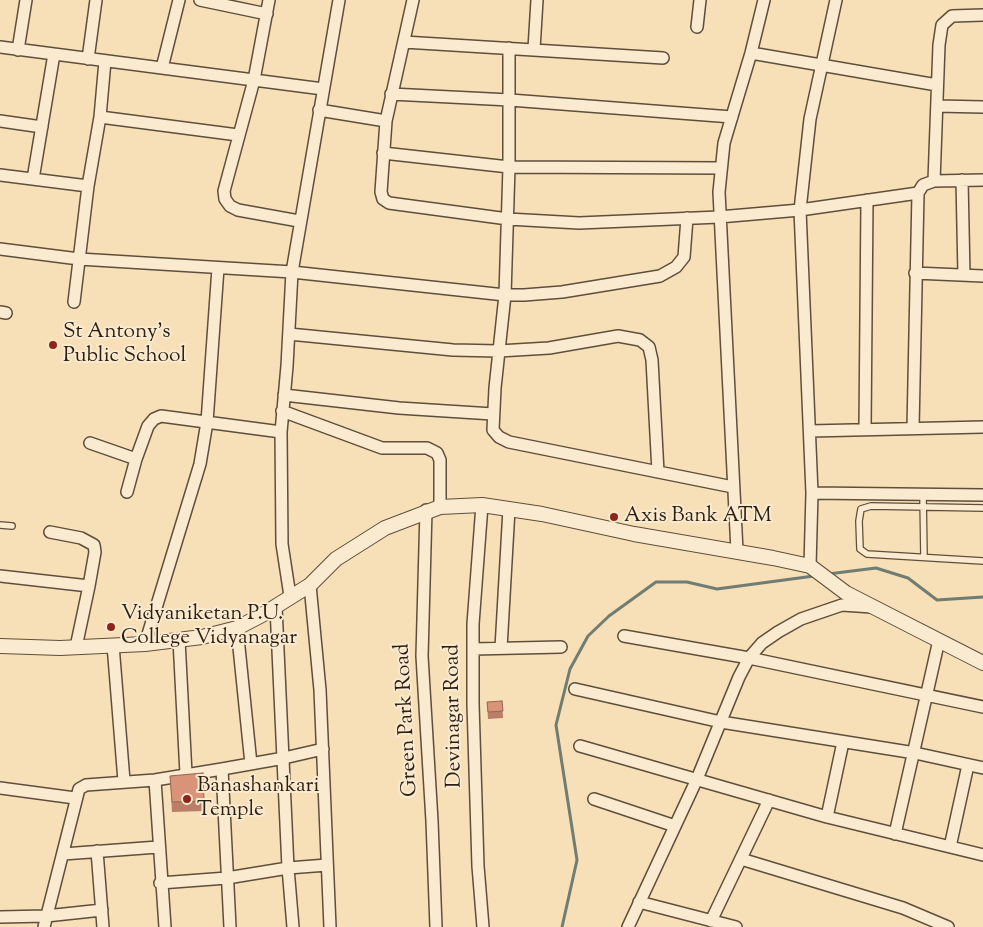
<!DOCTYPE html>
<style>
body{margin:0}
canvas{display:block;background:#f7dfb7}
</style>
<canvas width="983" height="927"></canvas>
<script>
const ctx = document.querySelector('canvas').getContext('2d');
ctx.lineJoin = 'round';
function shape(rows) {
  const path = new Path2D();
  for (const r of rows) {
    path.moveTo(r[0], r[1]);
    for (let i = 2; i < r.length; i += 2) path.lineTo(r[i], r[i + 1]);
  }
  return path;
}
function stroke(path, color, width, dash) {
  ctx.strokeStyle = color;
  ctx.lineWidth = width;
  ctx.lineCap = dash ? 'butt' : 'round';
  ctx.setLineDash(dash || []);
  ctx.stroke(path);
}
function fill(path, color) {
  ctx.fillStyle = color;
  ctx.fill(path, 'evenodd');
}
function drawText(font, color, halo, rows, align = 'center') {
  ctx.font = font + ' "Sorts Mill Goudy",serif';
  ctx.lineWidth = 4;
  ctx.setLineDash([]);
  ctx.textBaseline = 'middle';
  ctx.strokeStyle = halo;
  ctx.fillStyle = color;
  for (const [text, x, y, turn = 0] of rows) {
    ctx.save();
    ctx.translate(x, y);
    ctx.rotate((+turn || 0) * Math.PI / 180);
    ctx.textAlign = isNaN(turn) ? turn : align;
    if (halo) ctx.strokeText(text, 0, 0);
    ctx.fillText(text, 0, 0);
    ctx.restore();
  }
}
stroke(shape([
 [828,574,876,568,908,578,937,600,983,597],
 [562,927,577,860,556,725,570,669,588,636,609,616,656,582,687,582,717,589,814,576]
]), '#6f7d72', 3);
const service = shape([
 [923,495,924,557],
 [983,508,871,506,861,509,859,521,860,549,867,554,983,561],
 [0,525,12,526]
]);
const minor = shape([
 [200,0,267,14],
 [269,0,254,80,224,191,225,199,230,206,238,210,299,221],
 [413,0,386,121,381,192,383,199,389,203,508,219,579,223,719,217,800,210,918,193],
 [697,27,700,0],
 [404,42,663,58],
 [0,47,323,89],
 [509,48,509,167,505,295,495,388,493,430,499,437,509,442,733,487],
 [534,49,537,0],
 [18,50,26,0],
 [751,53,937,85],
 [88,59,96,0],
 [162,68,179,0],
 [391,94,510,100,732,117],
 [937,106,983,107],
 [319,110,386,121],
 [100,117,238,135],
 [0,121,42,127],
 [383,153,509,167,721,168],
 [0,175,88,186,74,302],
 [33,179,54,54],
 [962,180,964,275],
 [934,181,939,45,942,25,952,16,983,15],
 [88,186,100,117,105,61],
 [0,249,79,259,292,272,505,295,524,295,562,292,660,276,676,267,684,257,687,218],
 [915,273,983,276],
 [0,312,6,313],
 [289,334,453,350,499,351,549,348,618,336,640,340,649,347,652,360,658,472],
 [284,395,399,408,493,414],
 [282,411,382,448,427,448,437,453,440,460,440,507],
 [913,428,918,193,923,185,934,181,983,180],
 [865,429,867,200],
 [810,431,983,427],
 [90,443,136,459],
 [127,492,136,459,148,426,154,419,161,416,281,432],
 [812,493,983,495],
 [482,505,473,624,473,704,478,866,483,927],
 [426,510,422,656,432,821,436,927],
 [50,532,81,538,94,545,95,552,89,586,76,647],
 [737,551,719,192,724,143,751,53,764,0],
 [810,566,812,493,800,210,810,119,836,0],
 [0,576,89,586],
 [310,585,320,690,330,927],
 [290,596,282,544,281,432,287,366,292,272,339,0],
 [276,607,288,868,293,927],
 [237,628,251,764],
 [624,636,749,658,983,707],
 [179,640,186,774],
 [145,644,200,464,207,422,218,268],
 [113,645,124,781],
 [501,648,509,509],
 [473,649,561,647],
 [575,689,721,722,915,753,983,768],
 [580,746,827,817,983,855],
 [222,769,230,927],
 [155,780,165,927],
 [0,788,75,798],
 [594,799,675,826],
 [827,817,843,742],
 [895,834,939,640],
 [950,847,968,765],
 [97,851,103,927],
 [63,854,158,847],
 [741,859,903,908,948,927],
 [160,883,227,878,288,868,327,865],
 [639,902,736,927],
 [0,917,46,916,102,910],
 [711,921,769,800],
 [44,927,79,789,86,785,155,780,222,769,284,758,323,749],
 [628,927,697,779,739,677,749,658,762,643,778,632,801,619,842,605,872,607]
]);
const tertiary = shape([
 [0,646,60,648,145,644,202,637,237,628,262,615,310,585,336,559,385,528,440,507,482,505,542,514,634,534,773,558,810,566,846,593,983,663]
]);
stroke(service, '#5e4f3c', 8);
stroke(minor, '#5e4f3c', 14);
stroke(tertiary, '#5e4f3c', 16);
stroke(service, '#faead0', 5.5);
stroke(minor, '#faead0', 11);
stroke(tertiary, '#faead0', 14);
fill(shape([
 [502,701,503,718,488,719,487,702],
 [203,773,204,811,172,812,170,776]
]), '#ba7e67');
const building = shape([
 [502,701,503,711,488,712,487,702,502,701],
 [203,773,204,801,172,802,170,776,203,773]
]);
fill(building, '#d89378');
stroke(building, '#976754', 1);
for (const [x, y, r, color] of [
 [53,345,5,"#8f2418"],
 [614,517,5,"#8f2418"],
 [111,627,5,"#8f2418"],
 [187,799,5,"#8f2418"]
]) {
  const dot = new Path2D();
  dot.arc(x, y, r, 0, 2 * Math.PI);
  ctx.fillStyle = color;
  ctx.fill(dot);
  stroke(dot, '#faead0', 2);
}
drawText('21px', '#2b1f13', '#faead0', [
 ["St Antony's",63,333],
 ["Public School",63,357],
 ["Axis Bank ATM",624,517],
 ["Vidyaniketan P.U.",121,615],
 ["College Vidyanagar",121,639],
 ["Banashankari",197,787],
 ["Temple",197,811]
], 'left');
drawText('21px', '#2b1f13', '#faead0', [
 ["Devinagar Road",455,716,-91],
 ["Green Park Road",408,720,-93]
]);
</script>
